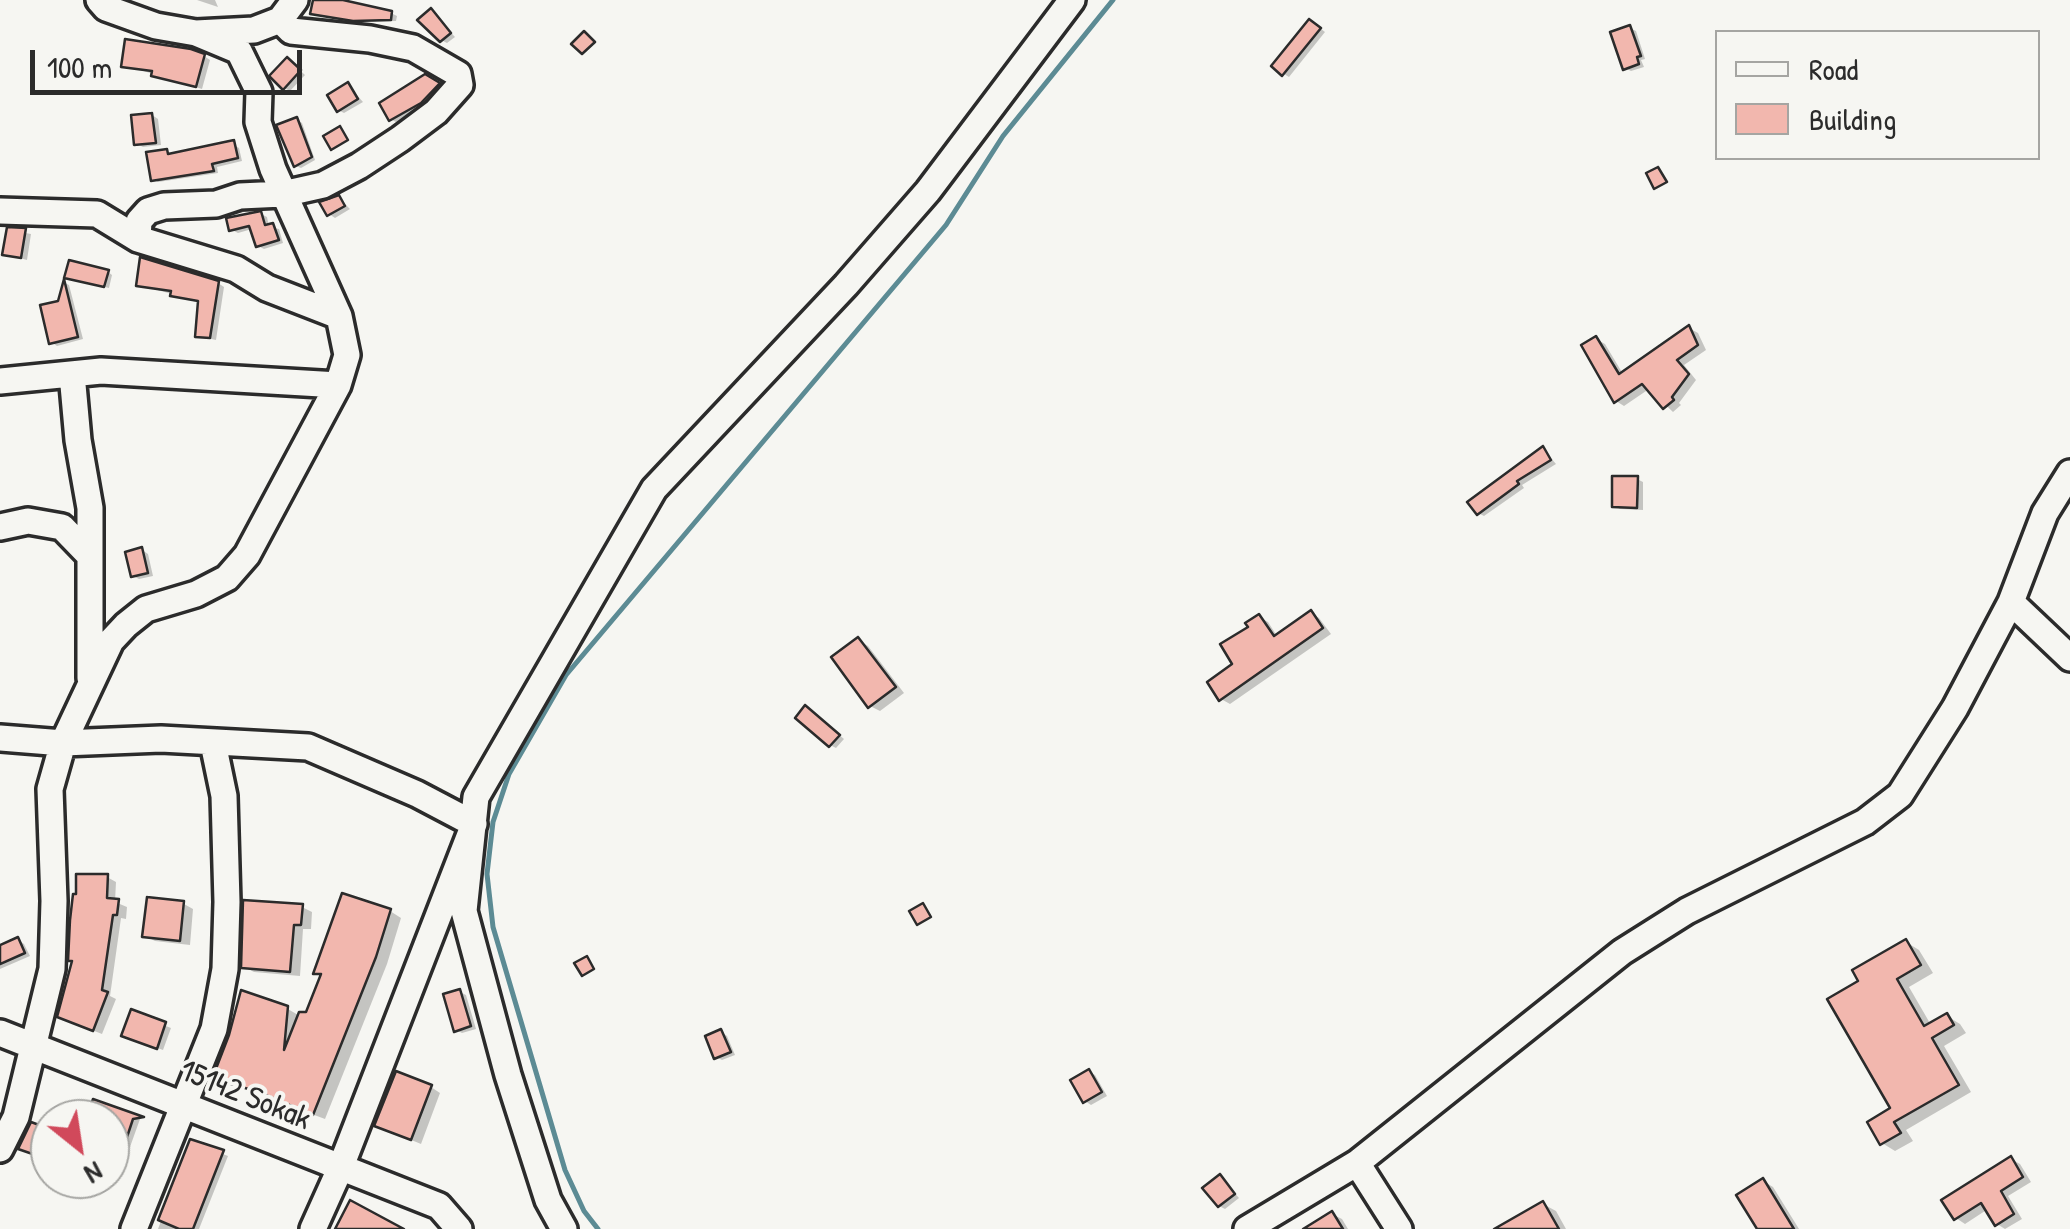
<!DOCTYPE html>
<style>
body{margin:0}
#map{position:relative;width:2070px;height:1229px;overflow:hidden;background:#f6f6f2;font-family:"Patrick Hand",sans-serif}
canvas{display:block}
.legend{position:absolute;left:1715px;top:30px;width:325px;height:130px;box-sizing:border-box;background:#f6f6f2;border:2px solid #a5a5a2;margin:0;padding:12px 18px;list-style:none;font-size:30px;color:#2b2b2b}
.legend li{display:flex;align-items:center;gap:20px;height:50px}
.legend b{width:50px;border:2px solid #a5a5a2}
.north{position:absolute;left:30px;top:1099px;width:100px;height:100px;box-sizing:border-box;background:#f6f6f2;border:2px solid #a5a5a2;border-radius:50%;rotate:150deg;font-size:28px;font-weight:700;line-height:40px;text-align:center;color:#2b2b2b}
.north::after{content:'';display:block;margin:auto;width:35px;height:45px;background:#d1495b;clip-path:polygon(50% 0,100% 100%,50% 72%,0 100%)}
.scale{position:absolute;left:30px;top:50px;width:272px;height:45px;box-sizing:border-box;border:5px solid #2b2b2b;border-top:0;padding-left:12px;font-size:30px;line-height:35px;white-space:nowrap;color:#2b2b2b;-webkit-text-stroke:8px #f6f6f2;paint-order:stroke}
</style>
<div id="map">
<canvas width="2070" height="1229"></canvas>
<ul class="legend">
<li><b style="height:12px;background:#f6f6f2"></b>Road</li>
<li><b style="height:28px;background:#f2b7ae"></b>Building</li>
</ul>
<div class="north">N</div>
<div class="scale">100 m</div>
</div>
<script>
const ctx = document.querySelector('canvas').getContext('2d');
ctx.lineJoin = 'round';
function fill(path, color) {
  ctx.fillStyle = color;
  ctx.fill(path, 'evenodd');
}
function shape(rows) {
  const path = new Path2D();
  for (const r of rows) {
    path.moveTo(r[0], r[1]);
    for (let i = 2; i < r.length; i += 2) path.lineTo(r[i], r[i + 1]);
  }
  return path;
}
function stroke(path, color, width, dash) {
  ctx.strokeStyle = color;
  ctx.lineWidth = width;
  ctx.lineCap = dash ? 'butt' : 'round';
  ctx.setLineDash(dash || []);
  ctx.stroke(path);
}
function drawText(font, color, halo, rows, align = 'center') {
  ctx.font = font + ' "Patrick Hand",sans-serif';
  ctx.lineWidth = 8;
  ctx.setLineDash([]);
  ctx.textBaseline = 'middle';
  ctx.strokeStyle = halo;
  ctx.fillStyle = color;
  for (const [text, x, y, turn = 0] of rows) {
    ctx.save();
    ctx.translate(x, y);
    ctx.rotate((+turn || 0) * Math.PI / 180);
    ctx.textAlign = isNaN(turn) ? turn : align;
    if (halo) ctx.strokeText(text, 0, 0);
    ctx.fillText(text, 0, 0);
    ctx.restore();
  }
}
fill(shape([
 [197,0,215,0,218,7],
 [315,0,348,0,347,6,391,13,397,16,396,21,358,22,318,15],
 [431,11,455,37,447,43,441,40],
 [1316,25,1325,32,1289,77,1284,74],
 [1630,28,1636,31,1645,59,1641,60,1644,67,1631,71,1625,68],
 [204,56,210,60,202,89,124,65],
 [293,64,305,75,290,91,284,88],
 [425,76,444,88,427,106,396,122,390,119],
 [348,85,363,102,344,113,338,110],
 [152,115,158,119,161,145,143,147,137,144],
 [297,120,302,123,315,160,301,168,296,166],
 [234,145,239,148,242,161,217,167,218,173,158,182,153,179,167,151,172,154],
 [339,198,350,209,335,218,329,214],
 [261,214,267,217,269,227,279,229,283,243,264,249,258,246,252,229,238,233,232,230],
 [9,230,31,234,27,260,5,254],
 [108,272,112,275,109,288,72,279],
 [65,283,69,285,83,339,57,346,51,342],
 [218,283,224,287,216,340,197,336,201,302,139,285],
 [1689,328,1698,333,1706,350,1684,365,1696,380,1679,403,1681,405,1673,412,1649,389,1624,406,1616,401,1596,339,1605,344,1623,374],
 [1543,449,1556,464,1522,485,1524,488,1484,516,1478,513],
 [1637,479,1643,482,1643,510,1620,509,1614,506],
 [142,550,148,554,153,576,139,579,133,576],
 [1311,613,1319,618,1331,634,1230,704,1221,699,1259,617,1268,622,1277,636],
 [858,640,868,646,904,693,880,711,870,706],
 [812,712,844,739,836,748,830,745],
 [107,877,116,882,115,902,127,907,126,919,121,918,110,996,116,999,102,1034,69,1021],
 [184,904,193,909,190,945,155,941,145,936],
 [302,907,312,912,311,929,303,929,300,976,254,972,244,967],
 [390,911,401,918,387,964,325,1119,215,1078,231,1036,286,1008,300,1016,307,1015,323,976,316,973],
 [18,940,24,944,30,956,0,969,0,948],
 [1906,942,1919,950,1933,973,1909,987,1931,1025,1947,1016,1960,1024,1966,1033,1944,1046,1971,1092,1906,1130,1913,1141,1895,1151,1882,1143,1893,1109,1861,982],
 [460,992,466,995,476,1029,462,1033,456,1030],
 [132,1013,171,1028,163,1050,130,1038],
 [721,1032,727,1036,735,1055,722,1060,716,1057],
 [1089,1072,1095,1075,1107,1096,1091,1105,1085,1101],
 [431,1087,440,1093,421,1144,387,1130],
 [134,1116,140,1119,130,1147,110,1140,110,1119,89,1119],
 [191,1142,228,1156,199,1229,158,1229],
 [2011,1159,2020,1164,2031,1182,2008,1196,2022,1219,2005,1229,1997,1224,1988,1209,1965,1224,1956,1218],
 [1220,1177,1239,1198,1225,1209,1219,1206],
 [1763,1181,1773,1187,1799,1229,1760,1229],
 [1543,1204,1556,1211,1566,1229,1499,1229],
 [1332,1214,1342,1219,1348,1229,1308,1229]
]), '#0003');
stroke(shape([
 [598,1229,584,1211,565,1170,493,927,487,874,493,822,509,774,566,675,946,225,1003,136,1113,0]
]), '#5c8b94', 5);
const building = shape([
 [313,0,343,0,392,11,391,20,353,21,310,14,313,0],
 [431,8,451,33,440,42,417,20,431,8],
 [1309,19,1321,28,1282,76,1271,66,1309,19],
 [1630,25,1641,56,1637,57,1639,64,1623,70,1610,32,1630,25],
 [584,31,595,42,582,54,571,44,584,31],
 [125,39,191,49,205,54,196,87,151,76,152,71,121,67,125,39],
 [287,57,301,70,283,90,269,76,287,57],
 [425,74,440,83,421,103,389,121,379,103,425,74],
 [348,82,358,99,337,112,327,95,348,82],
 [152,113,156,143,134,145,131,115,152,113],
 [297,117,312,157,294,167,276,125,297,117],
 [340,126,348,140,331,150,323,136,340,126],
 [234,140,238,158,212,164,214,171,151,181,146,152,167,149,168,154,234,140],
 [1658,167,1667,182,1654,189,1646,173,1658,167],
 [339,195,345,206,327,216,319,202,339,195],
 [261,211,265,225,273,223,279,240,256,247,249,226,229,231,226,218,261,211],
 [7,227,26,228,21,258,2,255,7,227],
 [140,257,219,281,210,338,195,337,198,301,170,296,171,291,136,286,140,257],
 [69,260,109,270,104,287,64,278,69,260],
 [64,279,78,337,49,344,40,305,58,301,64,279],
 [1689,325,1698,345,1677,360,1689,374,1672,397,1674,400,1663,409,1642,384,1614,403,1581,345,1596,336,1619,374,1689,325],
 [1543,446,1551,460,1517,481,1519,484,1477,515,1467,502,1543,446],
 [1612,476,1638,476,1637,508,1612,507,1612,476],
 [142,547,148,573,131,577,125,552,142,547],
 [1311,610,1323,628,1219,701,1207,682,1232,664,1220,644,1248,627,1245,623,1259,614,1274,636,1311,610],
 [858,637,896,687,868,708,831,657,858,637],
 [805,705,840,735,829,747,795,718,805,705],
 [76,874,108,874,107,898,119,899,117,915,113,915,102,990,108,992,93,1031,57,1017,72,961,68,961,70,920,73,894,76,894,76,874],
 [342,893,391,909,376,957,313,1115,256,1091,212,1079,229,1035,241,990,288,1006,284,1050,299,1012,306,1012,321,974,313,974,342,893],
 [147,897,184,901,180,941,142,937,147,897],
 [243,900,303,904,301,925,294,925,290,972,241,968,243,900],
 [923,903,931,917,917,925,909,911,923,903],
 [18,937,25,953,0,964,0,945,18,937],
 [1906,939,1921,965,1897,979,1924,1026,1947,1013,1954,1025,1932,1038,1959,1085,1894,1122,1901,1133,1880,1145,1867,1122,1890,1108,1827,999,1858,981,1852,970,1906,939],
 [587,956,594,969,582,976,574,963,587,956],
 [460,989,471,1026,454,1032,443,994,460,989],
 [131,1009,166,1022,157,1049,121,1036,131,1009],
 [721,1029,731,1052,714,1059,705,1036,721,1029],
 [1089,1069,1102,1092,1083,1103,1070,1080,1089,1069],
 [396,1071,432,1085,411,1140,374,1126,396,1071],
 [93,1099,144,1117,133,1119,124,1146,110,1141,110,1119,86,1119,93,1099],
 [31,1122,50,1129,50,1160,18,1149,31,1122],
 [190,1139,224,1150,193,1229,179,1229,158,1220,190,1139],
 [2011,1156,2023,1177,2001,1191,2014,1214,1995,1226,1981,1203,1954,1220,1941,1200,2011,1156],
 [1220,1174,1235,1194,1218,1207,1202,1188,1220,1174],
 [1763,1178,1794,1229,1757,1229,1736,1195,1763,1178],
 [350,1200,404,1229,335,1229,350,1200],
 [1543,1201,1559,1229,1494,1229,1543,1201],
 [1332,1211,1343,1229,1303,1229,1332,1211]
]);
fill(building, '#f2b7ae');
stroke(building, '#2b2b2b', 2.5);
const minor = shape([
 [99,0,106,8,156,26,196,33,254,30,280,20,295,0],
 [0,211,97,214,138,239,236,269,267,288,339,316],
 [138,239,139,221,148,211,164,206,216,204,240,196,283,194,323,185,359,166,400,139,436,112,460,85,458,74,413,48,370,39,291,31,280,20],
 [72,374,78,440,90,508,90,678],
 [0,381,101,371,338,385],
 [0,527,28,521,62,527,90,556],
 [2011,602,2070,658],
 [0,738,63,743,161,739,308,747,417,794,474,824,340,1169,313,1229],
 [0,1033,439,1206,459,1229],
 [0,1149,16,1117,52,969,54,901,50,789,63,743,111,641,126,625,146,609,196,594,227,578,247,555,338,385,347,355,339,316,273,169,258,122,259,92,239,51,196,33],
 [1357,1163,1399,1229],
 [134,1229,214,1029,225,969,227,902,224,796,213,743],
 [564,1229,548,1200,508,1075,464,911,476,797,654,489,846,285,928,191,1072,0],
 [1247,1229,1357,1163,1622,952,1687,911,1865,822,1900,795,1955,708,2011,602,2045,513,2070,473]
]);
stroke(minor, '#2b2b2b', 32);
stroke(minor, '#f6f6f2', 25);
drawText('32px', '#2b2b2b', '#f6f6f2', [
 ["15142 Sokak",245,1096,22]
]);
</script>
